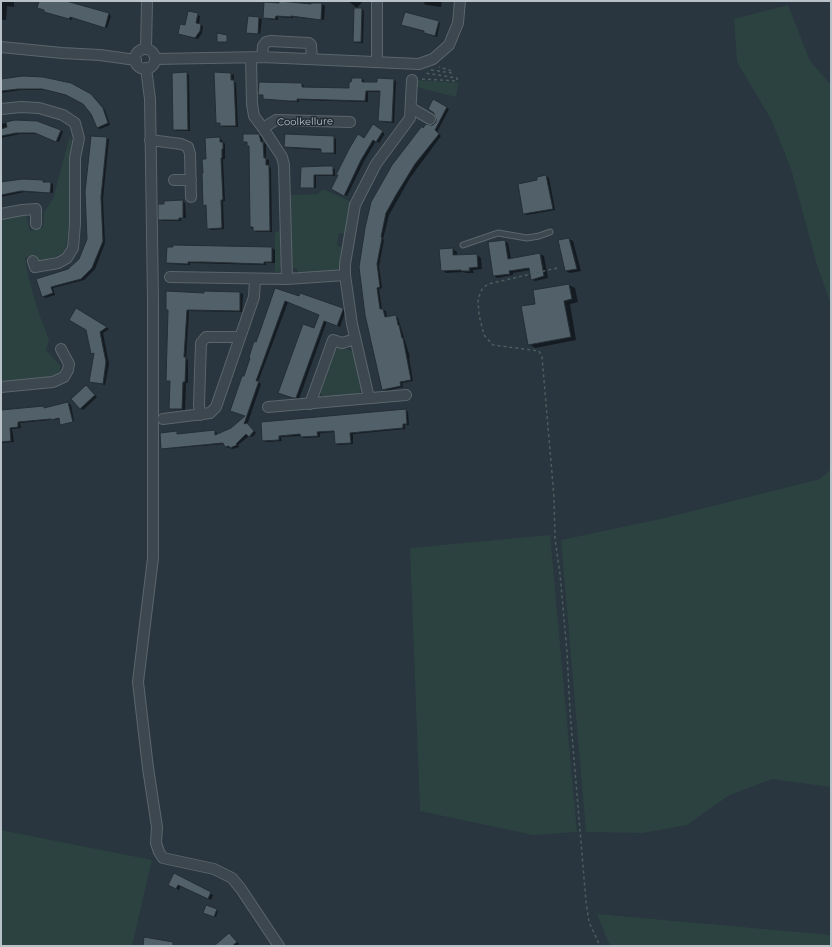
<!DOCTYPE html>
<style>
body{margin:0}
#map{position:relative;width:832px;height:947px;overflow:hidden;background:#29353f;font-family:Montserrat,sans-serif}
canvas{display:block}
.frame{position:absolute;inset:0;border:2px solid #b9c2c9;pointer-events:none}
</style>
<div id="map">
<canvas width="832" height="947"></canvas>
<div class="frame"></div>
</div>
<script>
const ctx = document.querySelector('canvas').getContext('2d');
ctx.lineJoin = 'round';
function fill(path, color) {
  ctx.fillStyle = color;
  ctx.fill(path, 'evenodd');
}
function shape(rows) {
  const path = new Path2D();
  for (const r of rows) {
    if (r.length === 3) {
      path.moveTo(r[0] + r[2], r[1]);
      path.arc(r[0], r[1], r[2], 0, 2 * Math.PI);
      continue;
    }
    path.moveTo(r[0], r[1]);
    for (let i = 2; i < r.length; i += 2) path.lineTo(r[i], r[i + 1]);
  }
  return path;
}
function stroke(path, color, width, dash) {
  ctx.strokeStyle = color;
  ctx.lineWidth = width;
  ctx.lineCap = dash ? 'butt' : 'round';
  ctx.setLineDash(dash || []);
  ctx.stroke(path);
}
function drawText(font, color, halo, rows, align = 'center') {
  ctx.font = font + ' Montserrat,sans-serif';
  ctx.lineWidth = 3;
  ctx.setLineDash([]);
  ctx.textBaseline = 'middle';
  ctx.strokeStyle = halo;
  ctx.fillStyle = color;
  for (const [text, x, y, turn = 0] of rows) {
    ctx.save();
    ctx.translate(x, y);
    ctx.rotate((+turn || 0) * Math.PI / 180);
    ctx.textAlign = isNaN(turn) ? turn : align;
    if (halo) ctx.strokeText(text, 0, 0);
    ctx.fillText(text, 0, 0);
    ctx.restore();
  }
}
fill(shape([
 [788,5,810,61,831,85,831,304,817,265,791,169,771,119,737,62,734,19],
 [417,80,458,83,456,97,417,87],
 [70,135,73,146,69,166,70,218,66,246,63,253,54,257,39,261,35,254,25,258,29,279,38,311,49,340,46,350,54,359,61,366,59,373,50,379,1,381,1,218,26,214,30,231,43,227,44,212,53,199],
 [321,190,325,190,352,202,346,234,339,233,337,246,344,247,341,265,336,271,299,274,297,269,292,267,289,195,318,194],
 [280,231,281,267,279,272,275,273,275,232],
 [341,347,352,351,355,355,362,387,361,390,358,394,326,398,323,397,320,392,335,349],
 [831,469,831,787,772,779,728,796,687,825,643,833,586,832,561,540,665,518,820,479],
 [550,535,577,832,533,835,420,811,410,548],
 [1,830,152,860,132,946,1,946],
 [597,914,831,935,831,946,610,946]
]), '#2c4240');
fill(shape([
 [1,1,14,1,14,7,7,6,6,20,1,20],
 [58,1,62,1,109,14,111,16,107,28,72,17,72,20,48,13],
 [348,1,363,1,357,8],
 [425,1,442,1,441,7,427,5,424,4],
 [312,4,322,4,325,6,324,20,293,17,293,18,278,17,278,20,267,19,264,17,312,5],
 [362,9,364,11,363,43,356,43,354,42],
 [189,12,200,16,199,24,203,26,202,33,198,39,179,34,185,26],
 [249,17,259,18,262,19,260,34,250,34,248,32],
 [438,22,440,23,437,37,427,34,425,33,425,32,405,26],
 [187,73,189,75,190,131,177,131,174,130],
 [215,73,231,74,234,75,234,81,236,83,238,127,224,127,221,126,221,123,217,122],
 [362,79,364,80,364,83,378,83,394,80,396,81,394,123,382,122,380,121,381,92,368,92,368,102,299,100,299,102,266,99,264,98,264,96,259,94,302,84,304,86,304,88,350,89],
 [1,80,71,84,94,97,105,110,110,125,100,129,97,127,92,113,84,104,70,96,45,90,21,90,1,93],
 [434,101,449,109,437,132,441,136,410,178,389,215,383,239,384,240,379,266,382,288,379,289,382,310,386,311,387,318,395,316,398,318,410,357,409,357,413,381,402,383,403,387,386,391,383,389,360,267,423,129,436,123,438,118],
 [15,121,61,130,63,132,59,142,39,134,20,134,1,138,1,124],
 [373,126,384,133,384,135,379,143,376,141,364,161,347,196,332,189,339,176,337,175,364,139],
 [259,135,262,137,263,143,266,144,266,159,269,160,269,166,271,168,272,232,257,232,250,227,250,146,248,145,248,143,244,142],
 [334,137,336,139,336,154,325,153,322,152,322,150,288,148,285,147],
 [106,138,109,139,103,199,105,243,95,269,84,280,53,288,55,295,45,298,43,296,38,279,68,270,79,259,88,239],
 [220,138,225,144,225,159,223,159,225,201,223,201,224,229,211,230,208,228,207,206,204,205,207,159],
 [302,168,333,168,335,169,335,176,316,176,316,188,304,188,301,187],
 [546,176,549,178,555,210,527,215,524,213,538,181,538,178],
 [23,180,43,181,51,183,53,184,53,193,24,192,1,197,1,183],
 [183,201,185,203,186,218,181,218,181,221,162,221,159,219,165,205],
 [569,239,573,241,581,271,570,273,566,271],
 [505,241,508,243,511,259,540,254,544,256,548,278,535,281,532,279,530,270,513,273,513,275,497,278,494,275],
 [192,246,272,248,275,250,275,263,266,263,266,265,190,263,190,265,170,264,167,263],
 [453,249,457,252,457,256,477,255,481,258,482,269,473,270,474,273,466,273,463,272,446,273,442,270],
 [569,285,575,288,578,302,570,304,576,340,535,348,529,344,536,305,534,291],
 [276,289,346,310,340,327,327,321,299,399,282,394,315,329,320,315,288,302,258,382,261,384,247,425,256,433,252,437,249,436,238,445,239,447,233,449,226,447,224,444,164,449,162,448,176,432,179,435,215,431,217,433,217,435,232,429,246,416,244,378],
 [240,293,243,294,242,312,189,311,186,358,188,360,188,383,186,383,185,410,173,409,170,408,171,382,168,380,169,311,167,309,205,294],
 [76,309,109,329,103,333,109,364,105,385,91,381,95,355,92,353,87,330],
 [86,387,97,397,83,410,81,408],
 [68,403,71,405,74,421,62,423,60,419,20,423,21,428,12,429,14,442,1,443,1,411,44,407,46,408],
 [406,410,408,412,409,425,405,425,405,429,353,434,353,444,338,445,336,444,335,432,320,433,320,437,304,438,301,436,281,437,282,441,266,442,263,440,262,423],
 [174,875,213,895,211,900,181,885,179,890,169,885],
 [207,906,218,911,216,917,204,912],
 [229,934,239,944,236,946,219,946]
]), '#0007');
const building = shape([
 [39,1,66,1,109,13,105,28,70,17,69,19,44,12,44,10,37,8,39,1],
 [279,1,311,4,311,3,322,3,321,20,291,16,291,17,276,16,275,19,263,18,264,2,279,3,279,1],
 [354,8,362,8,361,42,353,42,354,8],
 [188,11,198,13,196,23,201,24,200,31,195,38,178,34,180,24,185,25,188,11],
 [405,12,439,21,435,36,424,33,424,31,401,25,405,12],
 [248,16,259,17,258,34,246,33,248,16],
 [217,33,227,35,227,42,217,42,217,33],
 [187,72,188,130,173,130,172,73,187,72],
 [214,72,231,73,231,80,234,80,236,126,220,126,220,123,216,123,214,72],
 [23,76,43,77,71,83,91,94,103,108,108,123,97,128,91,114,83,104,66,95,42,89,18,89,1,91,1,79,23,76],
 [352,78,362,78,362,82,377,82,377,78,394,79,392,122,378,121,380,91,366,91,365,101,297,99,297,101,289,101,263,99,263,95,258,95,259,82,302,83,302,87,349,88,349,82,351,82,352,78],
 [433,99,447,107,435,130,439,134,415,164,396,195,386,213,381,237,382,238,377,264,380,287,377,288,380,309,383,309,385,317,396,315,398,325,399,325,402,338,403,338,411,380,400,382,401,386,382,390,365,315,359,267,365,228,371,202,392,165,422,126,423,128,426,124,430,125,433,125,436,122,436,119,434,114,434,113,428,109,433,99],
 [15,120,37,121,61,130,56,142,35,133,16,133,1,136,1,129,7,127,6,122,15,120],
 [373,124,383,131,376,142,373,140,361,160,344,196,331,189,338,175,336,175,349,149,358,134,364,138,373,124],
 [243,134,259,134,261,142,263,142,264,158,266,158,266,165,269,165,270,231,253,231,253,227,250,227,249,146,247,146,247,142,243,142,243,134],
 [285,134,334,136,334,153,321,153,321,149,284,147,285,134],
 [91,136,107,137,101,197,103,241,92,268,81,279,51,287,53,293,42,297,36,279,68,269,79,259,87,239,85,192,91,136],
 [220,137,220,142,223,142,223,149,222,149,222,158,221,158,223,200,221,200,222,228,207,229,206,205,203,206,202,173,203,173,202,159,206,159,205,138,220,137],
 [324,166,333,166,333,175,314,175,314,188,300,188,301,167,324,166],
 [546,175,553,209,523,214,518,184,537,180,537,177,546,175],
 [23,179,43,180,43,182,51,182,50,193,21,191,1,195,1,182,23,179],
 [183,200,183,218,179,218,179,220,158,220,158,204,164,204,164,201,183,200],
 [569,238,577,269,565,271,558,240,569,238],
 [505,240,508,259,540,253,544,276,531,280,529,268,509,271,510,274,493,276,488,242,505,240],
 [173,245,272,247,272,262,264,262,264,264,203,262,188,262,188,264,166,263,167,247,173,247,173,245],
 [453,248,453,255,477,254,478,267,469,268,470,271,461,271,461,270,441,271,439,249,453,248],
 [569,284,572,299,564,301,571,337,528,345,521,306,535,304,533,290,569,284],
 [275,288,299,296,300,293,343,308,343,310,337,326,324,321,296,398,293,398,278,393,303,324,314,328,319,315,285,301,256,381,259,381,244,424,247,423,254,431,249,437,246,434,236,444,237,445,230,448,229,446,225,447,223,443,161,449,160,433,177,431,177,434,215,430,215,435,231,428,245,416,230,411,242,376,244,376,250,358,249,357,254,341,256,342,260,331,275,288],
 [166,291,204,293,204,291,240,292,240,311,187,310,184,357,186,357,185,382,183,382,182,409,169,409,170,381,166,381,168,310,166,310,166,291],
 [76,308,107,327,100,332,106,362,103,384,89,382,94,353,91,354,86,330,69,320,76,308],
 [86,385,95,395,80,409,71,399,86,385],
 [68,402,73,422,60,425,59,418,51,420,51,419,18,422,18,427,10,428,11,441,1,442,1,410,44,406,44,408,68,402],
 [406,409,407,424,403,424,403,428,350,433,351,443,335,444,334,431,317,432,318,436,301,437,300,434,290,435,279,436,279,440,262,441,261,422,406,409],
 [174,873,211,892,208,899,178,885,176,889,168,885,174,873],
 [206,905,217,909,214,917,203,913,206,905],
 [229,933,237,942,232,946,214,946,229,933],
 [144,937,173,942,173,946,143,946,144,937]
]);
fill(building, '#526069');
stroke(building, '#242e36', 1);
const lane = shape([
 [463,245,498,233,527,238,539,236,550,232]
]);
const street = shape([
 [377,1,377,62],
 [1,47,62,53,100,55,136,60],
 [146,49,147,1],
 [145,59,10],
 [262,57,263,46,266,42,270,41,309,43,311,45,312,59],
 [155,59,262,57,419,64,433,59,449,45,458,23,460,1],
 [146,68,150,99,153,299,153,558,138,682,148,768,157,827,156,843,159,852,163,858,214,869,232,878,241,889,279,946],
 [411,108,430,119],
 [1,109,21,107,39,108,63,115,75,123,79,138,75,158,75,224,73,248,67,258,58,263,35,267,33,261],
 [263,128,276,120,350,122],
 [150,140,181,144,188,147,190,154,191,197],
 [174,180,191,180],
 [1,214,22,210,36,209,36,224],
 [345,275,352,324,369,398],
 [170,277,287,279,284,165,282,157,263,128,254,116,252,104,251,58],
 [287,279,345,275,345,264,355,205,376,164,410,118,412,80],
 [1,387,53,382,64,377,68,370,69,364,61,349],
 [310,404,333,340,342,343,355,339],
 [268,407,406,395],
 [200,415,199,404,201,343,206,337,240,337],
 [163,419,210,413,216,407,254,297,255,279]
]);
stroke(lane, '#5b656c', 7);
stroke(street, '#5b656c', 12);
stroke(shape([
 [431,70,452,73,452,71,439,67],
 [422,79,457,81,457,78,425,73,425,72],
 [557,268,488,284,482,289,478,299,479,315,484,335,493,345,539,351,542,357,554,497,555,539,560,574,567,652,570,711,586,902,589,922,600,946]
]), '#4b5e5d', 1.5, [3, 3]);
stroke(lane, '#3d474f', 5);
stroke(street, '#3d474f', 10);
drawText('10px', '#b9c2c9', '#222c34', [
 ["Coolkellure",305,122,-1]
]);
</script>
